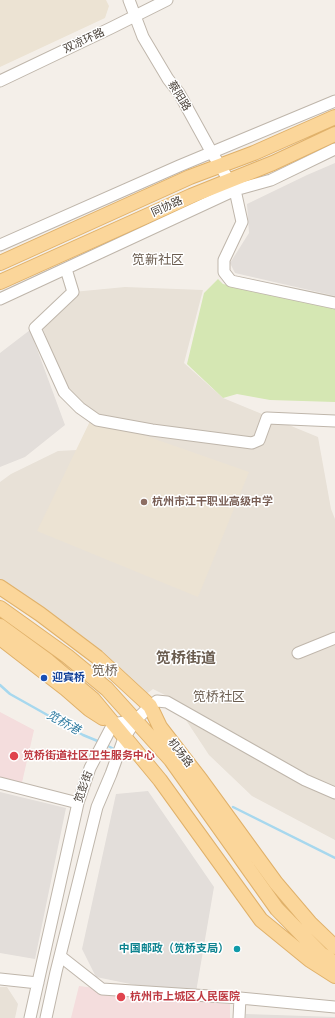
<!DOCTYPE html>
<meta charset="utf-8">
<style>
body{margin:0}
canvas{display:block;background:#f4efe9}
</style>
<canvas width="335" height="1018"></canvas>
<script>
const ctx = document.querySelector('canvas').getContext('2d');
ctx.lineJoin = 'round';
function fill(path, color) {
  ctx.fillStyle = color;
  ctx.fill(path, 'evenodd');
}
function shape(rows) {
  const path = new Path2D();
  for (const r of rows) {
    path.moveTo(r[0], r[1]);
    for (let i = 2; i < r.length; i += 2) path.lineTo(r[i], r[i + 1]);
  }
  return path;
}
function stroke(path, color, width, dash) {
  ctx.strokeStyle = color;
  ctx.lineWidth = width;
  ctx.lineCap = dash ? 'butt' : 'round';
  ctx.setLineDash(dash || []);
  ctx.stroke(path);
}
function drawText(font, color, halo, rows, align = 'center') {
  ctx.font = font + ' "Fira Sans","Noto Sans SC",sans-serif';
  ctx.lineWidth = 3;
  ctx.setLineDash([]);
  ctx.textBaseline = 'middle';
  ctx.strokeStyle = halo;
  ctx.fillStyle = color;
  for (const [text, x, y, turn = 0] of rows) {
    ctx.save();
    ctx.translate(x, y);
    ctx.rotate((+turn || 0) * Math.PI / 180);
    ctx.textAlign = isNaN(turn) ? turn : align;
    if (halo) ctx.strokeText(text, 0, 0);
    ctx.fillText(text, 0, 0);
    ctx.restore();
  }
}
fill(shape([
 [125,287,203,290,184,363,223,398,318,437,331,509,335,519,335,840,252,796,209,755,180,711,183,704,153,689,136,702,73,635,0,580,0,482,11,474,58,451,77,450,38,532,97,420,69,397,43,329,73,292],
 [0,987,7,987,18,1004,15,1018,0,1018]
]), '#e8e1d7');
fill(shape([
 [335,163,335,296,235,273,230,263,249,233,247,204,307,175],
 [30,330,65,425,25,457,0,467,0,353],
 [148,791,214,887,196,992,155,989,96,977,82,949,116,794],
 [0,792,66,808,35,959,0,953],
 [246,1014,335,1017,335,1018,246,1018]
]), '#e3deda');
fill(shape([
 [0,0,106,0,109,6,105,18,0,67],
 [92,417,249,472,198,597,37,531]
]), '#ece3d3');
fill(shape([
 [0,712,34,730,21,787,0,782],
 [79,986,230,1004,230,1018,71,1018]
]), '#f4dddd');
fill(shape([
 [218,279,223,284,335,309,335,402,270,400,237,394,223,398,187,364,204,293]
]), '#d5e7b3');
stroke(shape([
 [0,685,10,694,83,735,100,742],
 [106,745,116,750],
 [122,753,129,756],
 [233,807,335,858]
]), '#a7d8ee', 2.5);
const minor = shape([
 [129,0,143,37,168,79,179,93,212,153,235,190,242,222,224,260,224,272,231,281,335,303],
 [0,81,111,28,167,0],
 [0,245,179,166,335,101],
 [66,269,73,292,35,328,64,392,80,408,97,420,152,430,252,443,259,440,267,418,335,421],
 [0,299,235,190,271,180,335,149],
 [298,653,335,638],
 [0,783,78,803],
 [60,956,102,989,240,998,335,1007],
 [0,979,38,983],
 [30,1018,78,803,90,768,113,724,136,720],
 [46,1018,56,972,97,807,111,774,124,738,136,720,150,706,157,701,167,702,305,780,335,793],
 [239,1018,240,998]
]);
const major = shape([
 [0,263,190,177,254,153,335,117],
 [0,282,191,196,273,163,335,134],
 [0,587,40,614,97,657,150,706,160,727,201,780,276,883,310,923,335,947],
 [0,608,67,656,107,689,171,760,277,909,321,954,335,963],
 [0,626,48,661,93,699,160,780,261,920,310,960,335,976],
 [0,638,66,689,89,709,103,718]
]);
stroke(minor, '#bfb6ab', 13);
stroke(major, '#e0b16a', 16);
stroke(minor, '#fff', 11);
stroke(major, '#fbd69a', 14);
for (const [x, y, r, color] of [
 [144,502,4,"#8d6e63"],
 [44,678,4,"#1a4fb4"],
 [14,756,5,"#e0444e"],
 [237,949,4,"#0f9aa8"],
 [121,997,5,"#e0444e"]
]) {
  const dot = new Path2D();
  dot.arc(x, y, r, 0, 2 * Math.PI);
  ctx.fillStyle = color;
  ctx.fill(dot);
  stroke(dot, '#fff', 1.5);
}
drawText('11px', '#473f37', '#fff', [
 ["双凉环路",84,41,-25],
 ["蔡阳路",179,96,58],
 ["同协路",167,207,-24],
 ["机场路",180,753,52],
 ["笕彭街",84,787,-71]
]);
drawText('bold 11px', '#785e54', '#fff', [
 ["杭州市江干职业高级中学",152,502]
], 'left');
drawText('bold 11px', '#164399', '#fff', [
 ["迎宾桥",52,678]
], 'left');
drawText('bold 11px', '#be3a42', '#fff', [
 ["笕桥街道社区卫生服务中心",23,756],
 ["杭州市上城区人民医院",130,997]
], 'left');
drawText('bold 11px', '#0d838f', '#fff', [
 ["中国邮政（笕桥支局）",229,949]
], 'right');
drawText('italic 12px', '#307ca1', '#fff', [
 ["笕桥港",63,723,29]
]);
drawText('13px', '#6a5c4f', '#fff', [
 ["笕新社区",158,260],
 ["笕桥",105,671],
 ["笕桥社区",219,697]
]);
drawText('bold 15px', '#6a5c4f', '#fff', [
 ["笕桥街道",186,659]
]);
</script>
